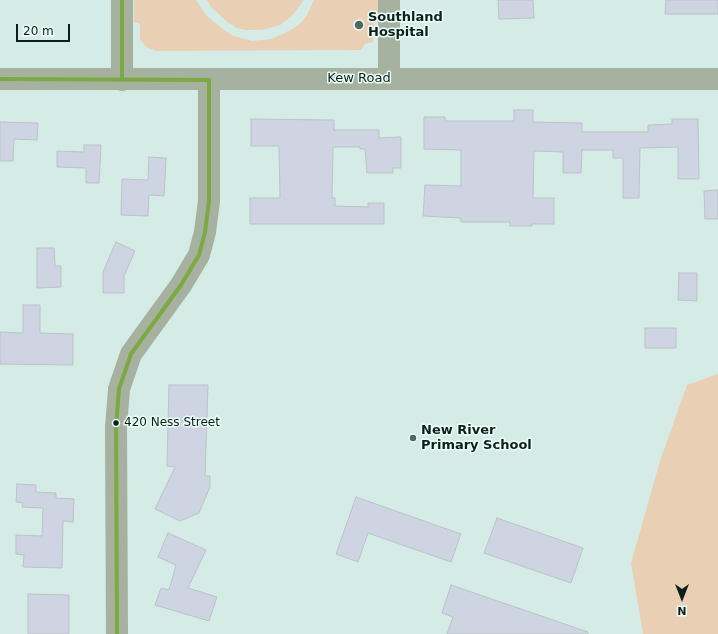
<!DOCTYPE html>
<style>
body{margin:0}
#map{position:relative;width:718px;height:634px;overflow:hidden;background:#d4ece5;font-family:"DejaVu Sans",sans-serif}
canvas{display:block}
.north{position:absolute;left:662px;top:578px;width:40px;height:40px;-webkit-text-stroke:3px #ebfdf7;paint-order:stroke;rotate:180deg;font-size:11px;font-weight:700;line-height:16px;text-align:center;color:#0d1f1a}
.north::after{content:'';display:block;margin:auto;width:14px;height:18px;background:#0d1f1a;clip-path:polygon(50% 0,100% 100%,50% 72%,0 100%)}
.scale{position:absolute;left:16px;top:24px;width:54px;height:18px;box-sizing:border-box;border:2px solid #0d1f1a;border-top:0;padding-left:5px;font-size:12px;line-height:14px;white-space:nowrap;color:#0d1f1a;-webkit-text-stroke:3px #ebfdf7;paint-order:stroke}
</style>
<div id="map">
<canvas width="718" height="634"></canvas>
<div class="north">N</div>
<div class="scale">20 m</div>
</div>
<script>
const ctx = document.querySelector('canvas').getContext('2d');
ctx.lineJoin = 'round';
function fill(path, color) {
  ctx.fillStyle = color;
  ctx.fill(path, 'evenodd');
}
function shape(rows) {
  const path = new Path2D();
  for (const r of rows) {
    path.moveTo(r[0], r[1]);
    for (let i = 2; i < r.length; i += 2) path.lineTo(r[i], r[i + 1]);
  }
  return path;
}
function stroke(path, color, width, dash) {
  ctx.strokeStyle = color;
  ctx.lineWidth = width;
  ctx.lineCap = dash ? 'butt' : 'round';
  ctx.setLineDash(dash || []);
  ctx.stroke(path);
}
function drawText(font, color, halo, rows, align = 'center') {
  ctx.font = font + ' "DejaVu Sans",sans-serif';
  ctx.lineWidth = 3;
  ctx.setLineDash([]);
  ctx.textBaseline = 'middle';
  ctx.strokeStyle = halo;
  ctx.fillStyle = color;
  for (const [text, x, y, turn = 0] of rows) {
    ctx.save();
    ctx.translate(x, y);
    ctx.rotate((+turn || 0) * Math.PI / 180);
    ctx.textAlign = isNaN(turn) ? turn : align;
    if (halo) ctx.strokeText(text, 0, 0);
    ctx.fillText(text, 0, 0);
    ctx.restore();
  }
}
fill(shape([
 [134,0,196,0,207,16,225,31,234,36,252,41,271,39,289,31,300,24,307,15,314,0,379,0,378,22,374,23,373,42,365,44,361,50,156,51,146,47,140,39,140,24,134,22],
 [207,0,304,0,292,16,280,25,262,30,246,30,237,28,227,22,211,7],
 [718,374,718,634,643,634,631,563,660,461,687,385]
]), '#e9d0b5');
const building = shape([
 [498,0,533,0,534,18,499,19,498,0],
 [666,0,718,0,718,14,665,14,666,0],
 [514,110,533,110,533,122,582,123,582,132,648,132,648,125,672,124,672,119,698,119,699,179,678,179,678,147,640,148,639,198,623,198,623,158,613,158,613,150,582,150,581,173,563,173,563,152,534,151,533,198,554,198,554,224,532,224,532,226,510,226,510,222,461,222,461,218,423,216,425,185,461,186,461,150,424,149,424,117,445,117,445,121,514,121,514,110],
 [251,119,334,120,334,130,379,130,379,138,401,137,401,168,393,168,393,173,367,173,365,149,360,149,360,147,333,147,332,198,335,198,335,206,368,207,368,203,384,203,384,224,250,224,250,198,280,198,279,146,251,146,251,119],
 [0,122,38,123,37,140,14,139,13,161,0,161,0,122],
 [84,145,101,145,99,183,86,183,86,168,57,167,57,151,84,152,84,145],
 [149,157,166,158,164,196,149,195,148,216,121,215,122,179,148,180,149,157],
 [718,190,718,219,705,219,704,191,718,190],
 [116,242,135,251,124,276,124,293,103,293,103,272,116,242],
 [37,248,54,248,55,266,61,266,61,287,37,288,37,248],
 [679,273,697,273,697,301,678,300,679,273],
 [23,305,40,305,40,333,73,334,73,365,0,364,0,332,23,333,23,305],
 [645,328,676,328,676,348,645,348,645,328],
 [169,385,208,385,205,476,210,476,210,487,199,513,180,521,155,509,175,467,167,466,169,385],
 [17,484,36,485,36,492,56,493,56,498,74,499,73,522,63,521,62,568,23,567,24,555,16,554,16,535,42,536,43,508,22,507,23,503,16,502,17,484],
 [356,497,461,534,451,562,368,533,358,562,336,554,356,497],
 [497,518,583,548,571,583,484,553,497,518],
 [168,533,206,550,188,588,217,597,209,621,155,605,161,588,169,590,176,565,158,557,168,533],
 [451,585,588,632,588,634,447,634,453,617,442,613,451,585],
 [28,594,69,595,69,634,28,634,28,594]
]);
fill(building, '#ced4e2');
stroke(building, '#bac3c7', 1);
stroke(shape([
 [122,0,122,80],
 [389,0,389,79],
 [0,79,718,79],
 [117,634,116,427,119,389,131,354,181,285,199,255,205,232,209,201,209,80]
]), '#a6b19f', 22);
stroke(shape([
 [122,0,122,80],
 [0,79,209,80,209,201,205,232,199,255,181,285,131,354,119,389,116,427,117,634]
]), '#7da945', 4);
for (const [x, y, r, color] of [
 [359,25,5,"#536761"],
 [116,423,3.5,"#0d1f1a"],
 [413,438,4,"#536761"]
]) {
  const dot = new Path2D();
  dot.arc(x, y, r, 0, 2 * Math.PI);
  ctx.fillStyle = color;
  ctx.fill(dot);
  stroke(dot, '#ebfdf7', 1.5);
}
drawText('12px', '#0d1f1a', '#ebfdf7', [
 ["420 Ness Street",124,423]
], 'left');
drawText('bold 13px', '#0d1f1a', '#ebfdf7', [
 ["Southland",368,18],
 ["Hospital",368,33],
 ["New River",421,431],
 ["Primary School",421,446]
], 'left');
drawText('13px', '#0d1f1a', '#ebfdf7', [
 ["Kew Road",359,79]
]);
</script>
